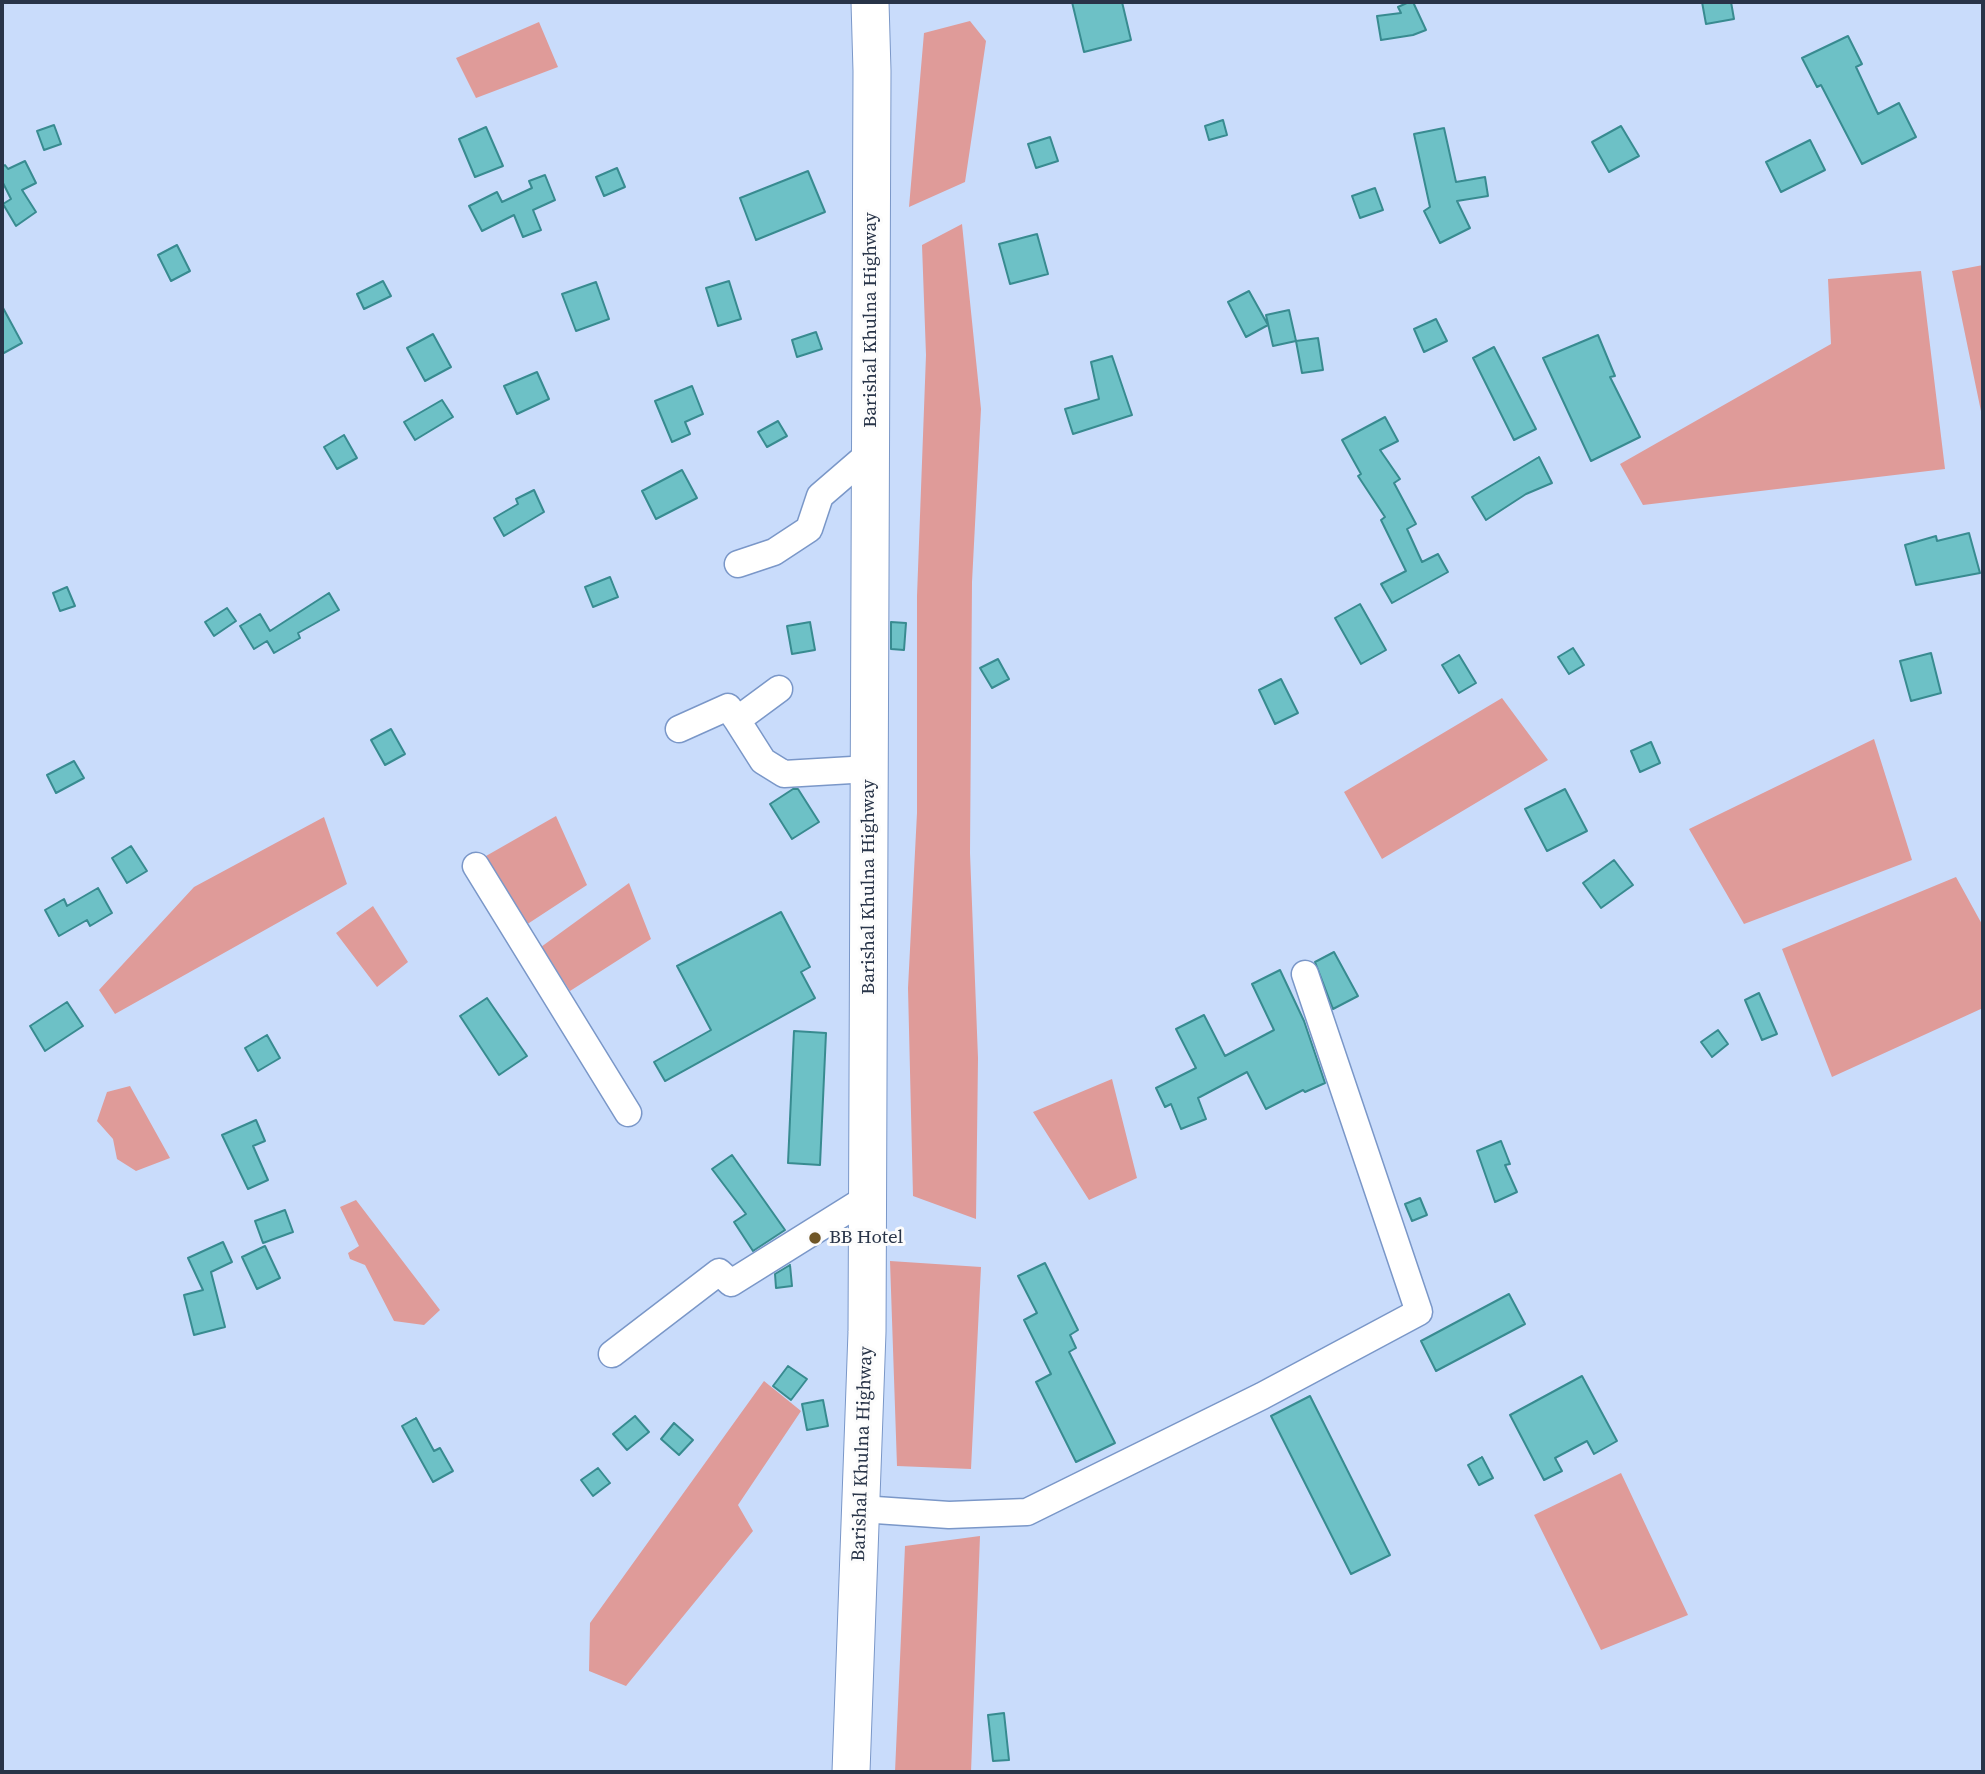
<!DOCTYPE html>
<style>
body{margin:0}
#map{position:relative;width:1985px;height:1774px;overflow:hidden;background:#c9dcfb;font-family:"Source Serif 4",serif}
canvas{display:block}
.frame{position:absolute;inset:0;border:4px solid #283448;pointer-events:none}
</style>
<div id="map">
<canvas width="1985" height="1774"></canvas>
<div class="frame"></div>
</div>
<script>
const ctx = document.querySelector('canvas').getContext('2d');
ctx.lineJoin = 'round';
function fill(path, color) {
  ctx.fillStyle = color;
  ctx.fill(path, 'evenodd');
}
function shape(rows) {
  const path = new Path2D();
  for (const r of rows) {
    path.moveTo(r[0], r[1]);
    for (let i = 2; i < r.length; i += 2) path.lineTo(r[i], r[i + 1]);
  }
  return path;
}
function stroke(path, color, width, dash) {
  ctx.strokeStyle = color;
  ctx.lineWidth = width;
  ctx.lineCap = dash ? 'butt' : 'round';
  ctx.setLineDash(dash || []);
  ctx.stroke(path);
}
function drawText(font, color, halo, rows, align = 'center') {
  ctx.font = font + ' "Source Serif 4",serif';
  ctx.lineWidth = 6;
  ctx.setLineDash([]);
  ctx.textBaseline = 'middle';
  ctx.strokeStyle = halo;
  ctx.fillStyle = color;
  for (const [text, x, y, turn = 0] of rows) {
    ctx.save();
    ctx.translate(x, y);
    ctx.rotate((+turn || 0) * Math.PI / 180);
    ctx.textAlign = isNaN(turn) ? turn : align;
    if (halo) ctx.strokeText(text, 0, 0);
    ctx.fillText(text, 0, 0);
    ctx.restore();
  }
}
fill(shape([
 [970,21,986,41,965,182,909,207,924,33],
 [539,22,558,67,476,98,456,58],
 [962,224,981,409,972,582,970,853,978,1058,976,1219,913,1196,908,988,917,813,917,596,926,355,922,245],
 [1983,265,1983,421,1952,271],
 [1921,271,1945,469,1643,505,1620,464,1831,344,1828,279],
 [1502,698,1548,760,1382,859,1344,792],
 [1874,739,1912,860,1744,924,1689,829],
 [556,816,587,885,526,925,479,860],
 [324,817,347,884,115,1014,99,990,194,887],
 [1956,877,1983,926,1983,1008,1832,1077,1782,949],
 [629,883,651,939,570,991,541,947],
 [373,906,408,962,377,987,336,933],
 [1112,1079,1137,1178,1089,1200,1033,1112],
 [130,1086,170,1158,136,1171,117,1159,113,1139,97,1121,107,1092],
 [356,1200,440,1310,424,1325,394,1321,365,1265,350,1259,348,1253,359,1246,340,1207],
 [890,1261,981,1267,971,1469,897,1466],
 [764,1381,801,1411,738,1505,753,1531,626,1686,589,1671,590,1623],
 [1621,1473,1688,1615,1601,1650,1534,1515],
 [980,1536,971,1772,895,1772,905,1546]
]), '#df9b99');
const building = shape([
 [1072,2,1122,2,1131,40,1084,52,1072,2],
 [1409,2,1413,2,1426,30,1413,35,1381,40,1377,16,1401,13,1398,7,1409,2],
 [1702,2,1731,2,1734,19,1706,24,1702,2],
 [1848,36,1862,64,1856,67,1878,114,1899,103,1916,137,1862,164,1821,85,1817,87,1802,58,1848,36],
 [1223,120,1227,135,1209,140,1205,126,1223,120],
 [54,125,61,144,44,150,37,131,54,125],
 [1621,126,1639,156,1609,172,1592,142,1621,126],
 [486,127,503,166,475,177,459,139,486,127],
 [1444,128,1456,182,1485,177,1488,196,1457,201,1470,228,1440,243,1424,211,1430,207,1414,134,1444,128],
 [1050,137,1058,161,1036,168,1028,144,1050,137],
 [1810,140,1825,170,1781,192,1766,162,1810,140],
 [25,161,36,183,22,190,36,212,16,226,3,204,11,199,2,181,2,167,5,165,8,169,25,161],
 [617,168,625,187,604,196,596,177,617,168],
 [808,171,825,212,756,240,740,198,808,171],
 [545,175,555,200,533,210,541,230,523,237,514,215,482,231,469,206,497,192,502,202,532,188,529,181,545,175],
 [1375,188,1383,210,1360,218,1352,196,1375,188],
 [1037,234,1048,274,1010,284,999,244,1037,234],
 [177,245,190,271,171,281,158,255,177,245],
 [383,281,391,296,364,309,357,294,383,281],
 [729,281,741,319,718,326,706,288,729,281],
 [596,282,609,319,576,331,562,294,596,282],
 [1249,291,1268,325,1246,337,1228,302,1249,291],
 [2,306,22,343,2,354,2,306],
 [1289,310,1296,341,1273,346,1266,315,1289,310],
 [1436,319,1447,341,1424,352,1414,329,1436,319],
 [816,332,822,349,797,357,792,340,816,332],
 [433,334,451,367,425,381,407,348,433,334],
 [1598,335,1615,376,1610,377,1640,437,1591,461,1543,358,1598,335],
 [1318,338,1323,370,1302,373,1296,341,1318,338],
 [1494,347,1536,429,1514,440,1473,358,1494,347],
 [1112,356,1132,415,1073,434,1065,409,1099,399,1091,362,1112,356],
 [537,372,549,399,517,414,504,386,537,372],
 [692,386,703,414,685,422,690,434,672,442,655,401,692,386],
 [442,400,453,417,415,440,404,422,442,400],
 [1385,417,1398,441,1380,450,1400,479,1394,483,1416,524,1407,529,1422,562,1438,554,1448,572,1392,603,1381,584,1406,571,1381,520,1385,517,1358,476,1361,474,1342,440,1385,417],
 [778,421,787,436,767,447,758,432,778,421],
 [344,435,357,458,337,469,324,447,344,435],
 [1539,457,1552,483,1526,494,1486,520,1472,497,1539,457],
 [682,470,697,498,656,519,642,491,682,470],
 [534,490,544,512,504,536,494,518,518,504,516,499,534,490],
 [1969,533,1980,573,1916,585,1905,545,1936,536,1937,541,1969,533],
 [610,577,618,597,593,607,585,587,610,577],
 [67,587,75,606,60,611,53,593,67,587],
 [329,593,339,610,298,633,300,638,274,653,267,641,254,649,240,626,260,614,270,631,329,593],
 [1360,604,1386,650,1361,664,1335,618,1360,604],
 [227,608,236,621,214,636,205,622,227,608],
 [810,622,815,650,792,654,787,626,810,622],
 [891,622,906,623,904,650,891,649,891,622],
 [1573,648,1584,665,1569,674,1558,657,1573,648],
 [1931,653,1941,693,1911,701,1900,661,1931,653],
 [1459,655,1476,683,1459,693,1442,665,1459,655],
 [998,659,1009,679,992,688,980,668,998,659],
 [1281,679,1298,713,1275,724,1259,690,1281,679],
 [391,729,405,754,385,765,371,740,391,729],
 [1651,742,1660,763,1640,772,1631,751,1651,742],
 [74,761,84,778,56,793,47,775,74,761],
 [793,789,798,789,819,822,792,839,770,804,793,789],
 [1565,789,1587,831,1547,851,1525,809,1565,789],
 [131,846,147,871,127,883,112,858,131,846],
 [1614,860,1633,885,1601,908,1583,883,1614,860],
 [98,888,112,913,90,926,87,920,59,936,45,910,64,899,67,906,98,888],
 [781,912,810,967,801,972,815,998,665,1081,654,1062,711,1030,677,966,781,912],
 [1334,952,1358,996,1333,1009,1315,962,1334,952],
 [1280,970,1304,1021,1325,1083,1305,1092,1303,1090,1266,1109,1247,1072,1198,1098,1206,1119,1181,1129,1171,1104,1165,1107,1156,1088,1196,1068,1176,1029,1204,1015,1225,1056,1274,1030,1252,984,1280,970],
 [1759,993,1777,1034,1762,1040,1745,1000,1759,993],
 [487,998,527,1056,499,1075,460,1016,487,998],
 [67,1002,83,1026,45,1051,30,1026,67,1002],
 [1718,1030,1728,1044,1712,1057,1701,1042,1718,1030],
 [794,1031,826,1033,820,1165,788,1163,794,1031],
 [267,1035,280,1058,258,1071,245,1048,267,1035],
 [256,1120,265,1141,253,1146,268,1180,248,1189,222,1135,256,1120],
 [1501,1141,1510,1164,1505,1165,1517,1192,1495,1202,1477,1151,1501,1141],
 [732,1155,785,1230,753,1251,734,1222,746,1214,712,1169,732,1155],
 [1420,1198,1427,1215,1412,1221,1405,1204,1420,1198],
 [285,1210,293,1232,263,1243,255,1221,285,1210],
 [223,1242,232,1262,211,1272,225,1327,194,1335,184,1295,203,1290,188,1258,223,1242],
 [265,1246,280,1278,257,1289,242,1257,265,1246],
 [1045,1263,1078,1330,1070,1335,1076,1348,1069,1352,1115,1443,1076,1462,1036,1382,1051,1374,1024,1320,1037,1313,1018,1276,1045,1263],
 [790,1265,792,1286,776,1288,775,1274,790,1265],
 [1509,1294,1525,1324,1436,1371,1421,1341,1509,1294],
 [788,1366,807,1379,791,1400,773,1386,788,1366],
 [1582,1376,1617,1441,1594,1454,1587,1441,1555,1458,1562,1471,1544,1480,1510,1415,1582,1376],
 [1310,1396,1390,1555,1351,1574,1271,1416,1310,1396],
 [823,1400,828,1426,807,1430,802,1404,823,1400],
 [635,1416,649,1432,627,1450,613,1434,635,1416],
 [416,1418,434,1451,440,1448,453,1471,433,1482,402,1426,416,1418],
 [674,1423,693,1440,679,1455,661,1439,674,1423],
 [1482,1457,1493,1478,1479,1485,1468,1465,1482,1457],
 [598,1468,610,1483,593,1496,581,1480,598,1468],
 [1004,1713,1009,1760,993,1761,988,1715,1004,1713]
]);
fill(building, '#6dc1c6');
stroke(building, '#388b90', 2);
const minor = shape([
 [738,564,774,552,809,529,820,496,871,452],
 [779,689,737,720,763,761,784,774,869,769],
 [679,729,728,707,737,720],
 [476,866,628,1113],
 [612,1354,719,1272,731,1283,867,1198],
 [861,1509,949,1515,1027,1512,1262,1396,1419,1312,1305,974]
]);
const highway = shape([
 [851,1772,867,1332,872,71,870,2]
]);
stroke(minor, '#7a97c8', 29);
stroke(highway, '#7a97c8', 39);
stroke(minor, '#fff', 26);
stroke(highway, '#fff', 37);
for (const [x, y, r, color] of [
 [815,1238,7,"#6f5627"]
]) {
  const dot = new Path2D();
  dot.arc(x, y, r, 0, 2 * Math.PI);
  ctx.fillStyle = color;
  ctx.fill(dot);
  stroke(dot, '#fcfcfc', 2.5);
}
drawText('19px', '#283448', '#fcfcfc', [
 ["Barishal Khulna Highway",871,320,-90],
 ["Barishal Khulna Highway",869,887,-90],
 ["Barishal Khulna Highway",863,1454,-88]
]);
drawText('19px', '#283448', '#fcfcfc', [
 ["BB Hotel",829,1238]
], 'left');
</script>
